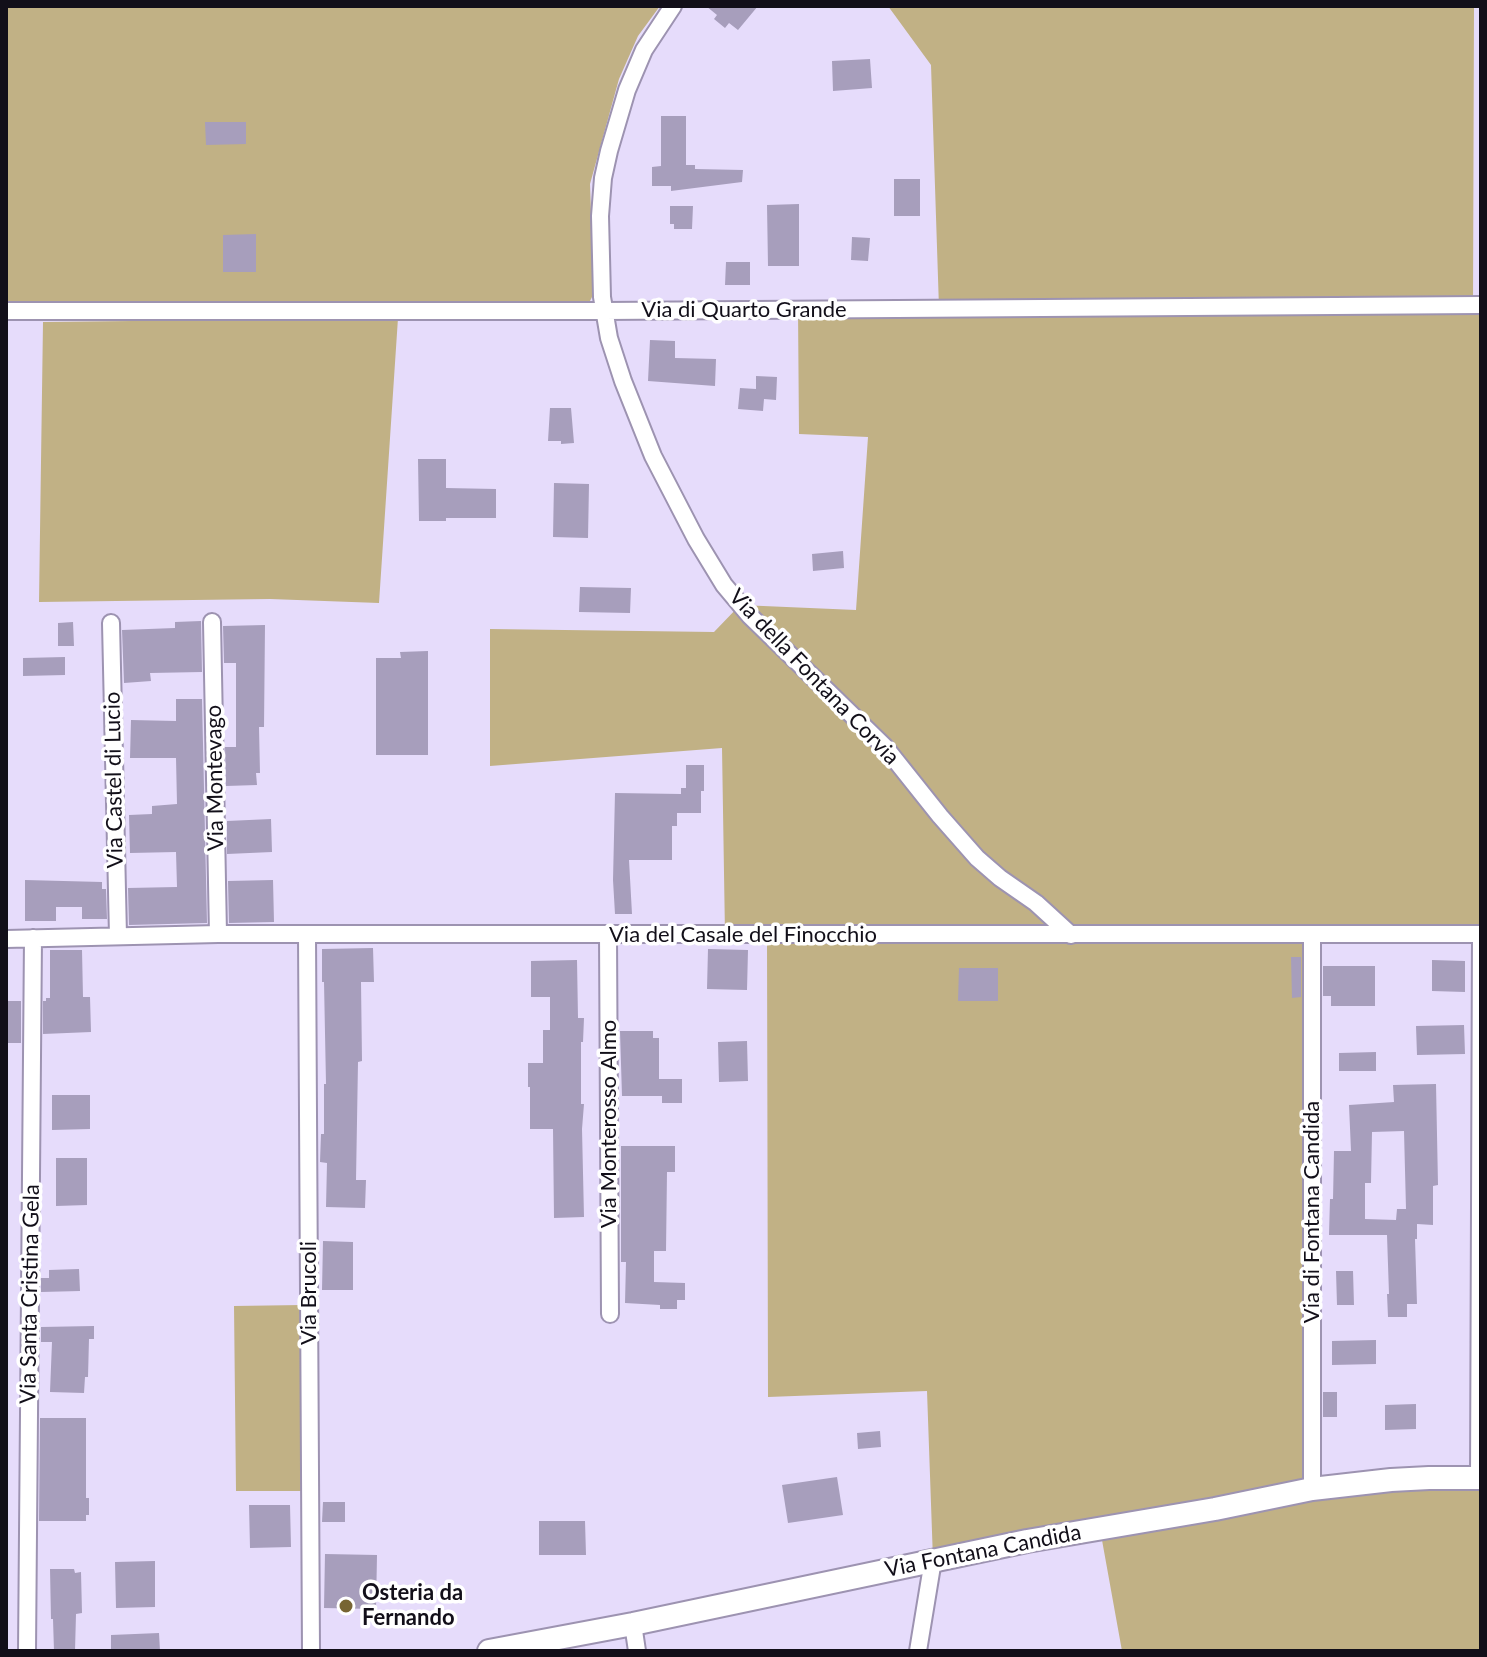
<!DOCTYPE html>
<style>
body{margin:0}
#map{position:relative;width:1487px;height:1657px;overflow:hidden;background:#e6dcfb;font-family:Lato,sans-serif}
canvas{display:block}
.frame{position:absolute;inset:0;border:8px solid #120f19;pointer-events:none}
</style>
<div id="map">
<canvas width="1487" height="1657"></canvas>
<div class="frame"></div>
</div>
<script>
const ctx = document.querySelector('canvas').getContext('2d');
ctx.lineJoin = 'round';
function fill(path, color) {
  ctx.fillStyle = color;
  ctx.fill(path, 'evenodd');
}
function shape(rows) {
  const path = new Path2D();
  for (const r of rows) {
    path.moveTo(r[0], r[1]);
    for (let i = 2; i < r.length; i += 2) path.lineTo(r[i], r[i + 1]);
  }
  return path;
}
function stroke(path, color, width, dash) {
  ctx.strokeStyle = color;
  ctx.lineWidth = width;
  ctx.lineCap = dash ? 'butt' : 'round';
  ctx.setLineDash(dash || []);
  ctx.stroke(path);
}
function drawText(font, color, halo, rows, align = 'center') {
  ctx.font = font + ' Lato,sans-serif';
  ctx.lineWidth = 7;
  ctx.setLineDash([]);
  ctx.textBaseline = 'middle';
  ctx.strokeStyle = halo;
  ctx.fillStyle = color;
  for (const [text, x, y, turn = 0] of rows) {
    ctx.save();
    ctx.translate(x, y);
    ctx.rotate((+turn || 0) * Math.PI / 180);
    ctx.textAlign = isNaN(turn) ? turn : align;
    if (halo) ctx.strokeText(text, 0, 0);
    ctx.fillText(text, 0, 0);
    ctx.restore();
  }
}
fill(shape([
 [6,6,660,6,638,36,619,79,590,184,594,293,590,301,584,302,6,303],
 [888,6,1474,6,1473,304,1481,305,1481,934,1313,934,1312,1488,1481,1478,1481,1651,1122,1651,1100,1529,933,1560,927,1391,768,1397,767,936,725,935,722,748,490,766,490,629,714,632,740,605,856,610,868,437,799,434,798,310,939,308,931,65],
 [398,318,379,603,270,599,39,602,43,322],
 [302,1305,302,1491,236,1491,234,1306]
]), '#c1b185');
fill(shape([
 [706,6,758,6,738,30,729,23,725,28,714,19,717,15],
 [870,59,872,88,833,91,832,61],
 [661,116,686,116,686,165,695,165,695,169,743,170,742,182,671,191,671,186,652,186,652,167,661,166],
 [205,122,246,122,246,144,206,145],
 [894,179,920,179,920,216,894,216],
 [799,204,799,266,768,266,767,205],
 [670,206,693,206,692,229,674,229,674,224,670,224],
 [256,234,256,272,223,272,223,235],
 [852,237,870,238,868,261,851,260],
 [726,262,750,262,750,285,725,285],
 [650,340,675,341,675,358,716,359,715,386,648,381],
 [756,376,777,377,776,400,764,399,763,411,738,409,740,388,756,389],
 [550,408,571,408,574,443,561,444,561,441,548,441],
 [418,459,446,459,446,488,496,489,496,518,446,518,446,521,419,521],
 [554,483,589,484,588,538,553,537],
 [843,551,844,568,813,571,812,554],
 [580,587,631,588,630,613,579,612],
 [201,621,202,672,150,673,151,681,124,683,122,630,175,628,175,622],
 [73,622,74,646,58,646,58,623],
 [265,625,264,727,259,727,260,773,256,773,257,785,226,786,225,747,236,747,236,663,224,663,223,626],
 [428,651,428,755,376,755,376,658,401,658,400,652],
 [65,657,65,675,23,676,23,658],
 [176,699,202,699,207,923,129,925,128,888,177,887,176,852,130,853,129,815,152,814,152,806,177,804,176,758,130,758,131,720,176,721],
 [686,765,704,765,704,791,701,791,701,813,677,813,677,826,672,826,672,860,629,860,632,914,615,914,613,880,615,793,681,794,681,788,686,788],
 [271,819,272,852,227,854,227,821],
 [25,880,102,882,102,889,106,889,107,919,82,919,82,907,56,907,56,921,25,921],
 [273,880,274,922,229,923,228,881],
 [373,948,374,982,361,982,362,1061,358,1062,356,1180,366,1180,365,1208,326,1207,327,1163,320,1162,321,1134,324,1134,324,1084,326,1084,324,982,322,982,322,949],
 [708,949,748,950,747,990,707,989],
 [50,950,82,950,83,997,90,997,91,1032,43,1034,43,1001,46,1001,46,998,50,998],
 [1291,957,1301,957,1301,997,1292,998],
 [577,960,578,1018,584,1018,583,1042,581,1042,581,1104,584,1104,582,1129,584,1217,554,1218,553,1129,530,1129,530,1087,528,1087,528,1063,543,1063,543,1030,550,1030,550,997,531,997,531,961],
 [1432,960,1465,961,1465,992,1432,991],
 [1323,966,1375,966,1375,1006,1331,1006,1331,996,1323,996],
 [959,968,998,968,998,1001,958,1001],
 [6,1001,21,1001,21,1043,6,1043],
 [1464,1025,1465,1054,1417,1055,1416,1026],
 [620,1031,653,1031,653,1038,659,1038,659,1079,682,1079,682,1103,662,1103,662,1096,622,1096],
 [747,1041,748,1081,719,1082,718,1042],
 [1376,1052,1376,1071,1339,1071,1339,1053],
 [1436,1084,1438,1185,1433,1186,1433,1225,1417,1224,1417,1239,1415,1239,1417,1304,1407,1304,1407,1317,1388,1317,1387,1294,1389,1294,1387,1235,1329,1235,1330,1199,1333,1199,1334,1151,1351,1151,1349,1105,1394,1102,1393,1085],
 [1404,1131,1406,1209,1397,1209,1396,1220,1365,1219,1365,1183,1371,1183,1372,1132],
 [52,1095,90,1095,90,1129,52,1130],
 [621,1146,675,1146,675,1172,667,1172,666,1251,654,1251,654,1282,685,1283,685,1300,677,1300,677,1309,660,1309,660,1305,625,1303,626,1262,621,1262],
 [56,1158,87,1158,87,1205,56,1206],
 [323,1241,353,1242,353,1290,322,1290],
 [79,1269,80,1291,41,1292,41,1278,49,1278,49,1270],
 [1336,1271,1353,1271,1354,1305,1337,1305],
 [94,1326,94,1339,89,1339,88,1377,85,1377,84,1393,50,1392,52,1342,41,1342,41,1327],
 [1376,1340,1376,1364,1332,1365,1332,1341],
 [1323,1392,1337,1392,1337,1417,1323,1417],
 [1416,1404,1416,1429,1385,1430,1385,1405],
 [40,1418,86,1418,86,1498,89,1498,89,1515,86,1515,86,1521,39,1521],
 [880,1431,881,1447,858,1449,857,1433],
 [837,1477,843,1515,788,1523,782,1485],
 [323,1502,345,1502,345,1522,322,1522],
 [249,1505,290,1505,291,1547,250,1548],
 [539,1521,585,1521,586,1555,539,1555],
 [325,1554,377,1555,376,1609,324,1608],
 [155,1561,155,1607,116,1608,115,1562],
 [50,1569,74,1569,75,1573,81,1572,82,1613,76,1614,75,1651,54,1651,53,1619,51,1619],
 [159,1633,160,1651,111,1651,111,1635]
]), '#a79ebc');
const street = shape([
 [673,6,644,50,627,90,609,151,603,178,600,216,602,297,609,338,623,381,653,456,696,539,724,585,750,616,885,747,940,816,977,858,1000,878,1036,903,1071,935],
 [6,311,604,311,1481,305],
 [212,622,218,934],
 [111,623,118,936],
 [608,934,610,1314],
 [307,935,311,1651],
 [6,939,218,934,1481,934],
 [1479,1478,1481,934],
 [1312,1489,1312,934],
 [633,1624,637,1651],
 [27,1651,33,938],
 [918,1651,933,1560]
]);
const secondary = shape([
 [489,1651,633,1624,1027,1541,1215,1509,1312,1489,1391,1480,1429,1478,1481,1478]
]);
stroke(street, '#9d93b1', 20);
stroke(secondary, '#9d93b1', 26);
stroke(street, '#fff', 16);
stroke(secondary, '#fff', 22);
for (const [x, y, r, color] of [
 [346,1606,8,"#776533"]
]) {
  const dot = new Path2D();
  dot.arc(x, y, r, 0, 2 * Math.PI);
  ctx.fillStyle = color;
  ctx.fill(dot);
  stroke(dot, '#fff', 3);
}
drawText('22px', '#120f19', '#fff', [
 ["Via di Quarto Grande",744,310],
 ["Via della Fontana Corvia",814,677,46],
 ["Via Montevago",215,778,-91],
 ["Via Castel di Lucio",114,780,-91],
 ["Via del Casale del Finocchio",743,935],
 ["Via Monterosso Almo",609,1124,-90],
 ["Via di Fontana Candida",1312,1212,-90],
 ["Via Brucoli",309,1293,-90],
 ["Via Santa Cristina Gela",30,1294,-89],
 ["Via Fontana Candida",983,1551,-11]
]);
drawText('bold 22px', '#120f19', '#fff', [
 ["Osteria da",362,1593],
 ["Fernando",362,1618]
], 'left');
</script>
